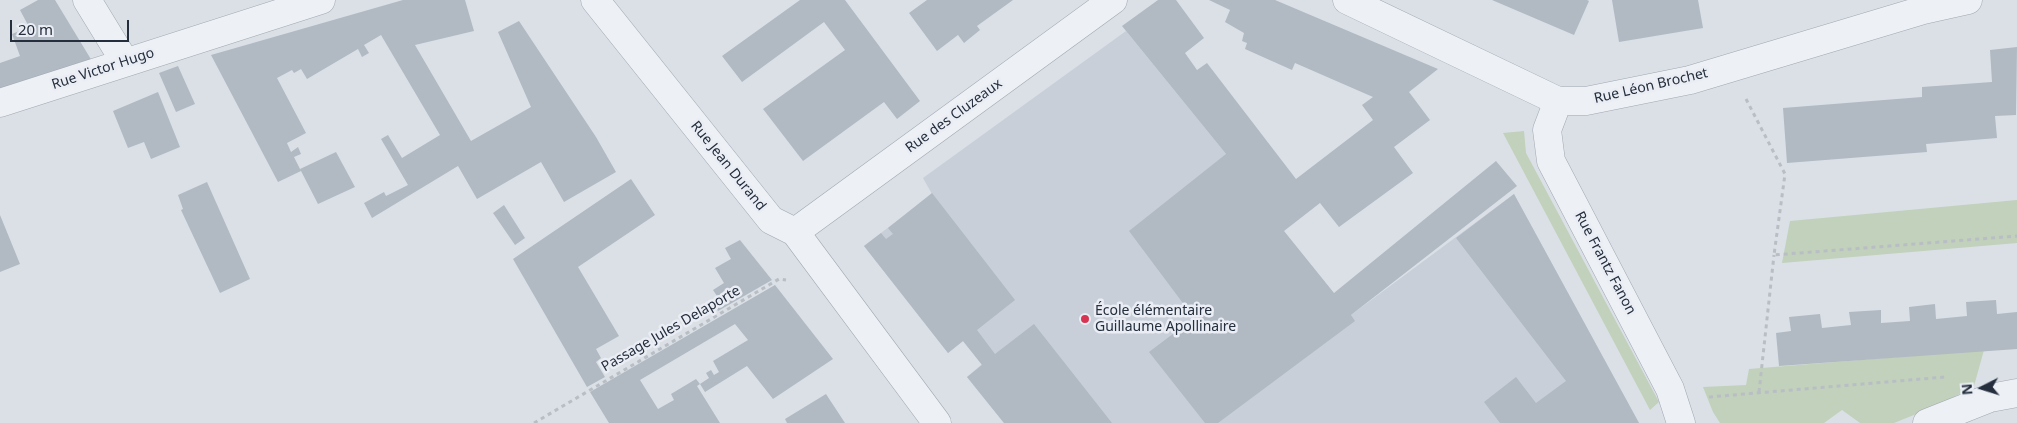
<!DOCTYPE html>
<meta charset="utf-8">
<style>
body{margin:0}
#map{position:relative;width:2017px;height:423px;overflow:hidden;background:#dae0e6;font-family:"Noto Sans",sans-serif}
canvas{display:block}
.north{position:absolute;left:1957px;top:363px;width:50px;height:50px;-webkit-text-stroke:4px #eaeef4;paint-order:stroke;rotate:265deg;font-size:14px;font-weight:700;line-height:20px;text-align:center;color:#242e3d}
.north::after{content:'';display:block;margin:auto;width:18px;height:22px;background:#242e3d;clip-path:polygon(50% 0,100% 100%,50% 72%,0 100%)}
.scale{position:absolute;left:10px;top:20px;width:119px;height:22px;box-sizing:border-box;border:2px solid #242e3d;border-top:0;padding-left:6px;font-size:15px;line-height:18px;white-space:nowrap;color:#242e3d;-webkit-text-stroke:4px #eaeef4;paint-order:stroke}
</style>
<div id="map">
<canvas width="2017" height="423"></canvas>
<div class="north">N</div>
<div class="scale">20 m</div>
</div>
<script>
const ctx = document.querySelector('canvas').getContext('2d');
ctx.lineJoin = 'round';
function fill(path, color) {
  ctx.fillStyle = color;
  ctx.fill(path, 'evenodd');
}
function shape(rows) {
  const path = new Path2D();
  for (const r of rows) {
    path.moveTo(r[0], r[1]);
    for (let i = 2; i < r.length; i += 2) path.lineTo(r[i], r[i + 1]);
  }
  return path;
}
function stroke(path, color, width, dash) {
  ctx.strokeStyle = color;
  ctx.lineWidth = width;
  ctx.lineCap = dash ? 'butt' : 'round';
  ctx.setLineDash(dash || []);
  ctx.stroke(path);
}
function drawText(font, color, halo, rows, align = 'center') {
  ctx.font = font + ' "Noto Sans",sans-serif';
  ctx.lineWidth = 5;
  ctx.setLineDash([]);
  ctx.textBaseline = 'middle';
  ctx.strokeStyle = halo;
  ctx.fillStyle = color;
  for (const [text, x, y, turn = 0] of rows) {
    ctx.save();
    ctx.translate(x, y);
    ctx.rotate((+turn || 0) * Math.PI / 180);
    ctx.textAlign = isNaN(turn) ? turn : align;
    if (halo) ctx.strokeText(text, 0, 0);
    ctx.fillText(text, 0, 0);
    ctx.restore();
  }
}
fill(shape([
 [1126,31,1226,154,1262,204,1351,315,1514,194,1639,423,1004,423,967,377,982,364,963,341,948,353,864,246,932,194,923,178]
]), '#c8cfd9');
fill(shape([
 [1524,131,1526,153,1659,402,1650,410,1503,133],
 [2017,200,2017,243,1782,263,1790,221],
 [1984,350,1974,386,1941,404,1894,423,1860,423,1842,410,1824,423,1720,423,1713,412,1703,387,1746,385,1749,369]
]), '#c1d1bb');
fill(shape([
 [38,0,55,0,92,61,0,93,0,63,20,56,12,34,29,27,20,10],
 [403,0,465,0,474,31,415,45,471,141,531,107,498,32,519,21,596,137,616,172,564,202,541,162,477,199,458,166,372,218,364,203,384,192,386,196,408,185,381,139,388,135,402,158,440,135,381,35,364,45,369,53,362,57,358,49,307,79,301,69,294,73,292,70,277,78,306,133,287,143,291,152,298,147,301,154,294,157,301,171,278,182,211,55],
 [800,0,845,0,920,101,897,119,884,102,803,161,763,109,845,50,824,22,742,82,722,56],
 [927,0,1013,0,977,26,980,30,964,43,958,35,937,51,909,13],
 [1158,0,1176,0,1204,38,1185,53,1197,70,1207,63,1296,179,1373,120,1362,105,1373,97,1295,63,1292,70,1245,49,1247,43,1242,41,1244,33,1225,22,1230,10,1209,0,1275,0,1438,69,1409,92,1430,120,1394,147,1413,173,1339,227,1320,203,1284,231,1334,293,1496,161,1517,186,1351,315,1355,321,1218,423,1205,423,1149,352,1194,318,1129,231,1226,154,1122,26],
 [1492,0,1587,0,1589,1,1574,35],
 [1612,0,1698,0,1703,28,1619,42],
 [2017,47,2016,115,1995,116,1997,138,1926,144,1927,152,1787,163,1783,108,1922,97,1922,87,1992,82,1990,50],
 [178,66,195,104,176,112,159,73],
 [158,92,180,147,151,159,144,142,128,148,113,111],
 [336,152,355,187,318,204,300,169],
 [631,179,655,215,578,267,619,336,596,349,601,358,596,362,605,377,587,387,513,259],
 [207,182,250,279,220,293,181,210,183,209,178,195],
 [932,193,1015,300,977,330,995,354,1034,324,1112,423,1004,423,967,377,982,365,963,341,948,353,864,246,881,233,886,239,893,234,888,228],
 [1514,194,1639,423,1500,423,1484,402,1516,377,1536,403,1566,381,1456,238],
 [504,205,525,238,515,245,493,213],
 [0,215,20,264,0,272],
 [740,240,772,280,718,311,713,303,719,299,713,290,724,283,715,268,731,259,725,248],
 [775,285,833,359,773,399,747,366,705,392,700,384,709,378,706,373,711,370,714,375,719,372,713,361,748,340,735,324,640,380,658,409,674,400,671,394,696,379,700,384,697,386,720,423,609,423,590,392],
 [1996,300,1997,314,2017,312,2017,349,1779,366,1776,333,1791,331,1789,317,1820,314,1822,328,1851,325,1849,312,1881,310,1881,323,1910,321,1909,307,1935,304,1936,319,1967,316,1966,302],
 [826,394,845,423,787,423,785,419]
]), '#b1b9c3');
const minor = shape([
 [87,0,125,62],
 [595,0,771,220,795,232,937,423],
 [1347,0,1558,101,1586,101,1690,80,1923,10,1968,0],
 [1558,101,1547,130,1551,161,1670,389,1681,423],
 [0,103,321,0],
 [795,232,1113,0],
 [1927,423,1990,398,2017,393]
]);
stroke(minor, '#a0a7b0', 29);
stroke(shape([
 [1746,99,1785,174,1774,255,2017,236],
 [1759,392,1774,255],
 [1709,397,1945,377],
 [534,423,779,279,786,280]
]), '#b9bec5', 3, [4, 4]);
stroke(minor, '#edf0f5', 28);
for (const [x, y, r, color] of [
 [1085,319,5,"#d73454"]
]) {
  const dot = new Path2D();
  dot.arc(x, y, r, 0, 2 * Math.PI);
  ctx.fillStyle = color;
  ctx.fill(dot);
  stroke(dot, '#eaeef4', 2);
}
drawText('14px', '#242e3d', '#eaeef4', [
 ["Rue Victor Hugo",103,69,-18],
 ["Rue Léon Brochet",1651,86,-13],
 ["Rue des Cluzeaux",954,116,-36],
 ["Rue Jean Durand",728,166,51],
 ["Rue Frantz Fanon",1605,263,62],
 ["Passage Jules Delaporte",671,329,-30]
]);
drawText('14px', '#242e3d', '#eaeef4', [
 ["École élémentaire",1095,311],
 ["Guillaume Apollinaire",1095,327]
], 'left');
</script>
